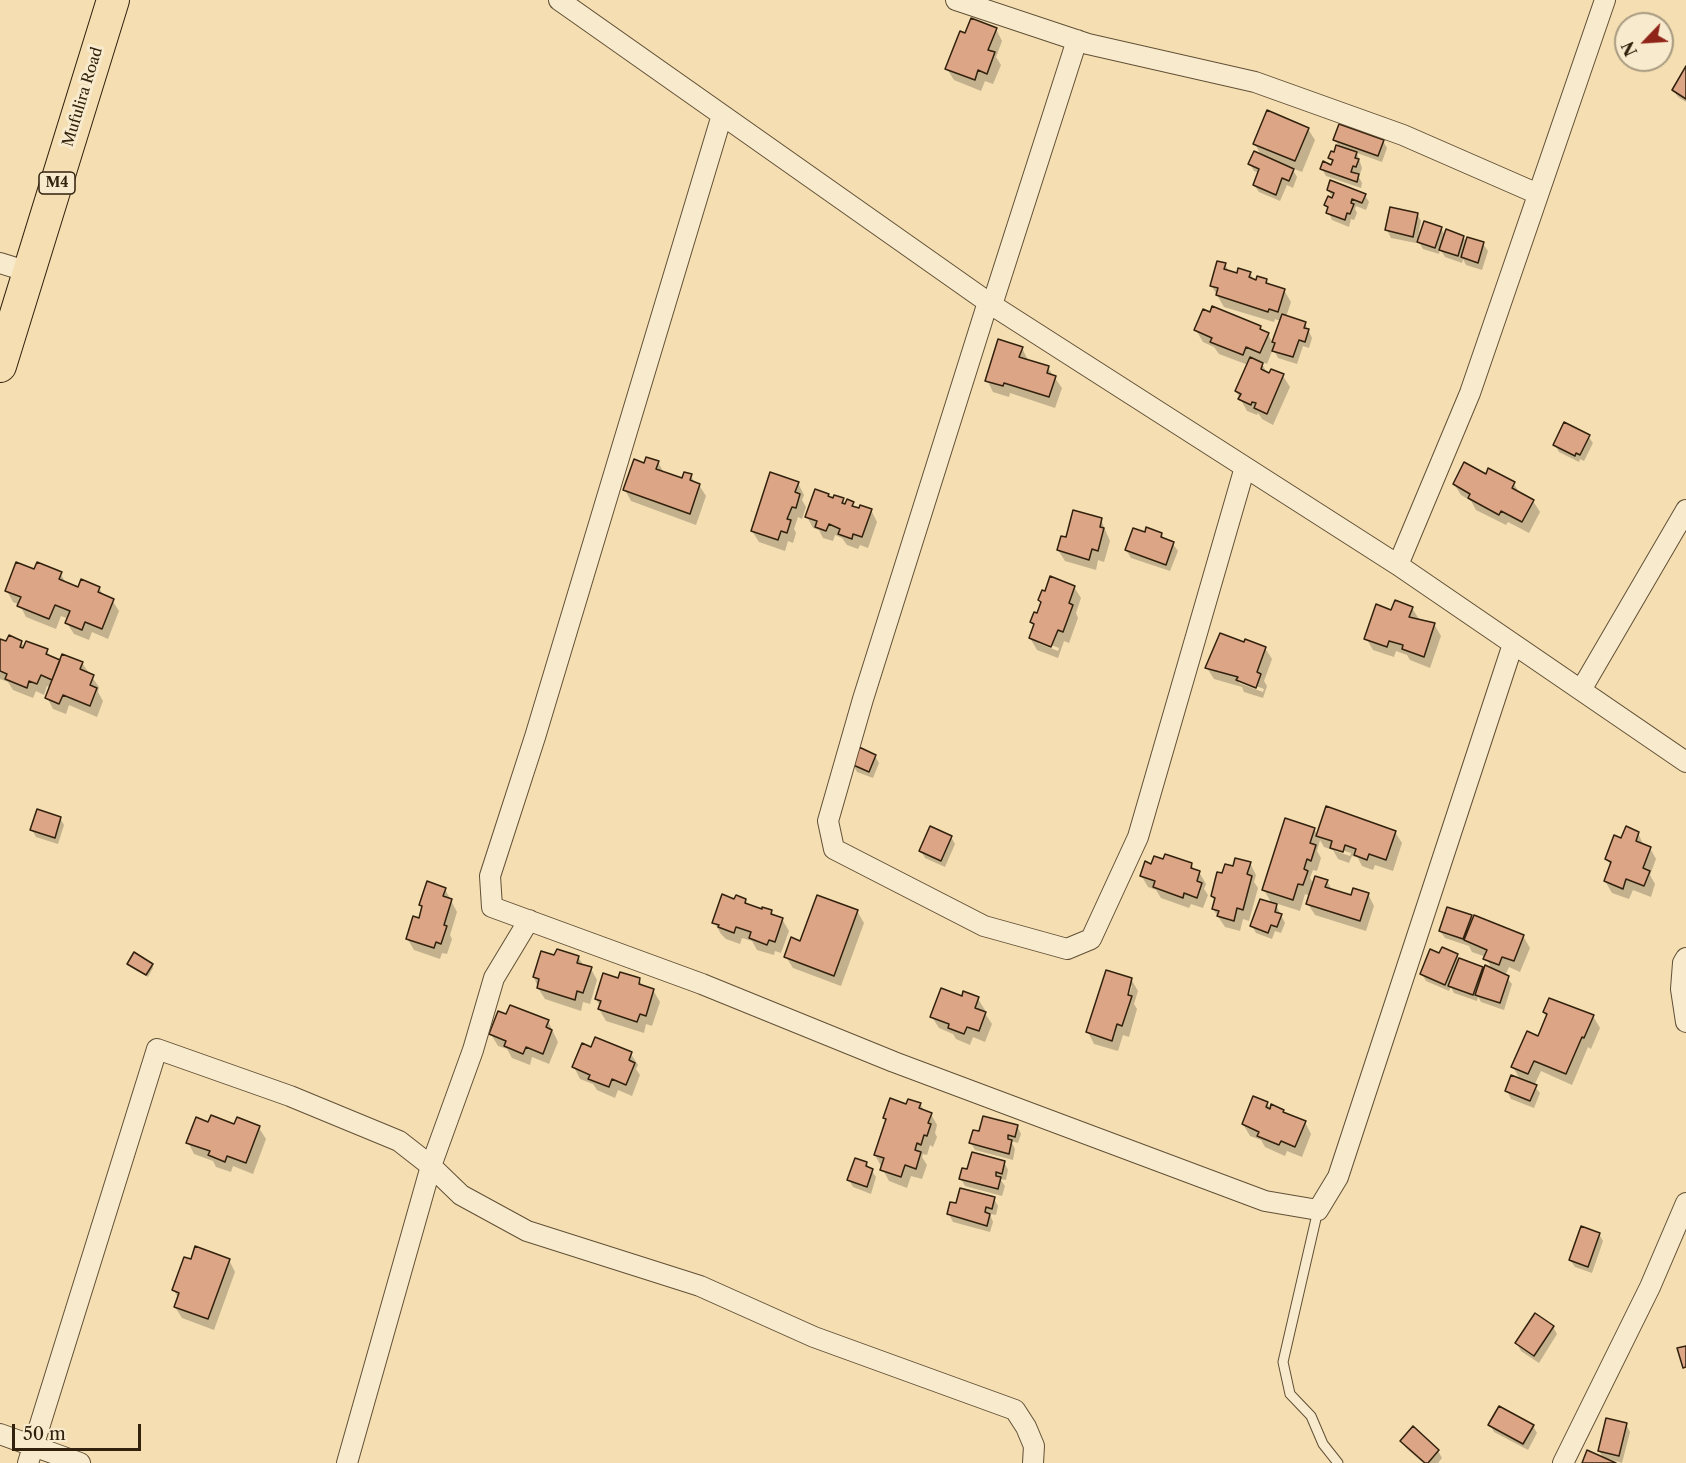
<!DOCTYPE html>
<style>
body{margin:0}
#map{position:relative;width:1686px;height:1463px;overflow:hidden;background:#f4deb2;font-family:"Libre Caslon Text",serif}
canvas{display:block}
.north{position:absolute;left:1614px;top:12px;width:60px;height:60px;box-sizing:border-box;background:#f8eacd;border:2px solid #a89a80;border-radius:50%;rotate:245deg;font-size:16px;font-weight:700;line-height:24px;text-align:center;color:#31210d}
.north::after{content:'';display:block;margin:auto;width:21px;height:27px;background:#8f2418;clip-path:polygon(50% 0,100% 100%,50% 72%,0 100%)}
.scale{position:absolute;left:12px;top:1424px;width:129px;height:27px;box-sizing:border-box;border:3px solid #31210d;border-top:0;padding-left:8px;font-size:18px;line-height:21px;white-space:nowrap;color:#31210d;-webkit-text-stroke:4px #f8eacd;paint-order:stroke}
</style>
<div id="map">
<canvas width="1686" height="1463"></canvas>
<div class="north">N</div>
<div class="scale">50 m</div>
</div>
<script>
const ctx = document.querySelector('canvas').getContext('2d');
ctx.lineJoin = 'round';
function fill(path, color) {
  ctx.fillStyle = color;
  ctx.fill(path, 'evenodd');
}
function shape(rows) {
  const path = new Path2D();
  for (const r of rows) {
    path.moveTo(r[0], r[1]);
    for (let i = 2; i < r.length; i += 2) path.lineTo(r[i], r[i + 1]);
  }
  return path;
}
function stroke(path, color, width, dash) {
  ctx.strokeStyle = color;
  ctx.lineWidth = width;
  ctx.lineCap = dash ? 'butt' : 'round';
  ctx.setLineDash(dash || []);
  ctx.stroke(path);
}
function drawText(font, color, halo, rows, align = 'center') {
  ctx.font = font + ' "Libre Caslon Text",serif';
  ctx.lineWidth = 6;
  ctx.setLineDash([]);
  ctx.textBaseline = 'middle';
  ctx.strokeStyle = halo;
  ctx.fillStyle = color;
  for (const [text, x, y, turn = 0] of rows) {
    ctx.save();
    ctx.translate(x, y);
    ctx.rotate((+turn || 0) * Math.PI / 180);
    ctx.textAlign = isNaN(turn) ? turn : align;
    if (halo) ctx.strokeText(text, 0, 0);
    ctx.fillText(text, 0, 0);
    ctx.restore();
  }
}
fill(shape([
 [996,29,1002,41,996,57,1001,65,993,84,985,81,981,91,954,80,947,69,966,35],
 [1686,69,1686,102,1678,97,1673,90],
 [1308,129,1315,140,1302,172,1292,168,1297,177,1293,188,1287,185,1280,201,1259,192,1254,185,1259,173,1254,171,1250,164,1262,157,1255,144],
 [1335,140,1383,141,1387,148,1382,162,1357,153,1362,168,1360,174,1356,172,1362,183,1361,188,1326,176,1322,169,1332,166,1333,164,1330,158,1335,154,1338,145],
 [1328,190,1365,195,1369,202,1366,210,1356,206,1355,209,1357,213,1354,220,1351,219,1349,227,1332,220,1326,205,1334,200],
 [1417,214,1421,221,1418,237,1441,228,1445,236,1463,237,1467,243,1483,244,1488,251,1482,270,1466,265,1463,259,1462,263,1445,257,1440,249,1439,254,1423,249,1417,239,1416,243,1391,238,1387,230],
 [1225,264,1229,272,1238,275,1250,273,1254,281,1266,281,1269,285,1284,290,1291,302,1286,317,1305,323,1312,338,1309,348,1303,346,1297,364,1278,358,1273,349,1267,364,1260,361,1268,374,1283,376,1290,387,1273,425,1262,419,1258,413,1257,415,1247,411,1236,391,1248,365,1219,354,1214,347,1203,342,1196,330,1260,327,1263,332,1268,334,1273,344,1281,321,1275,319,1274,322,1224,307,1211,285],
 [1022,348,1028,360,1048,368,1062,388,1055,408,1010,393,1009,397,993,392,987,380],
 [1588,436,1593,443,1584,461,1580,459,1579,462,1559,452,1555,445],
 [658,462,664,473,683,480,691,475,695,484,699,485,706,496,696,525,631,501,625,490,645,465],
 [1486,476,1514,484,1520,494,1533,501,1540,512,1529,533,1508,522,1506,525,1476,510,1471,501,1461,495,1454,484],
 [798,483,804,495,802,500,806,507,802,519,798,517,794,529,796,533,793,543,788,541,785,551,759,542,752,531],
 [828,495,830,499,843,499,846,505,852,503,856,509,871,510,877,522,868,548,860,545,858,549,847,545,842,538,835,535,833,541,823,538,819,530,813,528,807,517],
 [1101,520,1110,541,1104,562,1098,560,1096,570,1065,561,1058,550,1067,539],
 [1146,534,1161,534,1165,540,1173,544,1178,551,1170,571,1131,558,1126,550],
 [35,571,60,573,66,583,79,589,99,588,104,596,112,600,119,611,108,639,92,632,89,640,74,634,67,623,69,619,61,616,56,629,26,617,20,605,13,602,7,591],
 [1074,587,1081,598,1076,613,1078,618,1069,643,1064,641,1058,658,1037,650,1030,638,1034,627,1032,622,1038,615,1043,592],
 [1038,640,1059,648,1058,651,1038,643],
 [1412,608,1419,619,1434,624,1441,636,1430,668,1410,660,1407,655,1396,651,1394,657,1373,650,1366,638,1392,612],
 [1220,635,1265,648,1272,659,1264,681,1267,686,1263,698,1244,692,1242,687,1214,679,1207,668],
 [1239,680,1264,689,1263,692,1239,683],
 [0,640,7,643,21,642,25,648,47,651,51,658,61,662,82,663,99,687,98,692,103,701,97,717,69,705,66,714,53,709,47,697,51,687,47,686,44,695,36,691,33,698,13,690,8,682,0,679],
 [875,756,879,763,873,778,857,772,853,764],
 [60,818,64,825,58,844,36,837,32,830],
 [1314,829,1318,836,1395,832,1402,843,1393,871,1375,865,1373,870,1362,866,1358,858,1352,856,1349,863,1338,859,1333,850,1324,847,1320,840,1317,851,1321,858,1317,871,1313,870,1310,878,1314,885,1327,881,1332,890,1352,897,1368,894,1374,906,1366,931,1315,915,1308,904,1310,896,1305,894,1300,911,1275,903,1285,923,1281,933,1275,931,1272,939,1256,933,1252,926,1272,904,1264,890],
 [1335,848,1351,853,1350,856,1335,851],
 [1638,833,1644,846,1650,848,1656,859,1650,875,1655,884,1651,897,1633,890,1629,899,1612,893,1605,881,1611,866,1607,859,1622,840],
 [951,837,955,844,945,867,925,858,921,851],
 [1250,863,1256,875,1254,882,1258,888,1249,921,1243,919,1240,931,1225,927,1213,909,1215,902,1212,896,1223,875],
 [1191,864,1195,871,1199,872,1206,884,1204,889,1208,895,1203,908,1191,904,1189,908,1161,898,1156,890,1148,887,1141,875,1152,866],
 [445,889,457,912,450,935,452,939,447,954,442,953,440,959,414,950,407,938,420,920,423,909,421,905],
 [745,900,749,906,771,911,774,916,782,919,789,931,781,953,775,951,774,955,757,950,752,941,742,938,740,944,726,939,721,934,714,922,735,901],
 [857,911,864,923,841,986,793,968,786,957,801,943],
 [1471,916,1473,921,1523,936,1530,948,1520,972,1509,967,1505,976,1512,984,1504,1010,1481,1002,1478,997,1477,1001,1454,993,1451,987,1449,991,1426,981,1422,974,1440,955,1457,955,1460,960,1482,968,1484,972,1492,970,1486,957,1472,952,1469,946,1445,938,1440,931],
 [555,957,578,957,584,966,591,969,597,980,590,1004,583,1002,581,1011,545,999,538,988,534,977],
 [129,964,152,965,153,968,148,977,131,967],
 [1131,979,1138,991,1134,1004,1137,1009,1129,1037,1123,1035,1118,1051,1094,1044,1088,1032],
 [1129,986,1132,986,1127,1002],
 [619,980,639,980,644,987,653,990,660,1002,652,1026,646,1024,644,1033,606,1021,599,1009,600,1006,596,999],
 [963,998,978,999,985,1010,984,1012,992,1024,985,1042,973,1037,970,1045,956,1039,953,1034,939,1028,932,1017],
 [1544,1012,1593,1016,1600,1028,1591,1049,1588,1047,1572,1085,1541,1071,1534,1086,1540,1093,1534,1108,1511,1099,1507,1091,1521,1081,1513,1067,1538,1038,1547,1017],
 [548,1021,558,1042,549,1064,532,1057,530,1065,512,1058,507,1049,498,1046,491,1034],
 [592,1049,631,1054,638,1065,636,1069,640,1075,632,1096,618,1090,615,1098,597,1090,593,1084,580,1079,574,1067],
 [1267,1103,1271,1110,1283,1111,1285,1114,1305,1122,1311,1134,1302,1157,1287,1151,1285,1156,1265,1147,1261,1140,1250,1136,1243,1124],
 [920,1104,925,1112,931,1114,937,1125,935,1133,937,1137,933,1147,930,1145,927,1155,923,1154,922,1157,927,1165,922,1179,911,1176,907,1188,889,1181,875,1155,886,1122,885,1118,907,1106],
 [209,1124,259,1128,266,1139,253,1174,233,1166,231,1172,216,1167,213,1161,194,1154,188,1142],
 [1017,1126,1021,1134,1018,1143,1011,1141,1015,1149,1013,1160,975,1150,971,1143,980,1133],
 [1004,1162,1008,1170,1006,1180,1000,1179,1005,1186,1002,1196,965,1186,961,1179,968,1171],
 [866,1163,876,1177,871,1194,853,1187,849,1180],
 [994,1199,998,1206,996,1215,990,1214,993,1222,990,1232,953,1222,949,1214],
 [1599,1234,1603,1241,1592,1273,1575,1267,1570,1260],
 [229,1260,235,1272,214,1330,182,1318,175,1307,178,1298,174,1290],
 [1553,1327,1557,1334,1539,1363,1521,1351,1517,1344],
 [1626,1424,1630,1432,1622,1463,1609,1459,1608,1461,1613,1463,1583,1463,1604,1459,1599,1451],
 [1490,1425,1533,1426,1537,1433,1528,1450,1494,1432],
 [1413,1428,1438,1451,1442,1458,1438,1463,1423,1463,1406,1448,1402,1441]
]), '#0003');
const building = shape([
 [971,18,997,28,988,50,995,52,987,74,978,70,975,80,945,69,960,31,965,33,971,18],
 [1686,66,1686,99,1672,90,1686,66],
 [1267,110,1309,128,1295,161,1253,144,1267,110],
 [1339,124,1384,140,1378,156,1333,140,1339,124],
 [1336,145,1357,152,1355,158,1359,159,1356,167,1353,166,1351,172,1359,174,1357,182,1320,169,1323,161,1331,165,1333,160,1328,158,1331,151,1334,152,1336,145],
 [1254,151,1294,169,1289,181,1282,178,1276,195,1253,185,1259,169,1248,164,1254,151],
 [1330,180,1366,194,1362,203,1352,199,1351,203,1354,204,1350,214,1347,213,1345,220,1326,213,1328,207,1324,205,1328,196,1332,198,1334,193,1327,190,1330,180],
 [1390,207,1418,213,1413,237,1385,230,1390,207],
 [1424,221,1442,227,1435,248,1417,242,1424,221],
 [1446,229,1464,236,1458,256,1439,250,1446,229],
 [1467,237,1484,242,1478,263,1461,257,1467,237],
 [1217,261,1226,263,1224,269,1237,273,1238,268,1251,272,1249,277,1256,280,1257,276,1267,279,1266,283,1285,289,1278,312,1269,309,1268,312,1216,295,1218,288,1210,286,1217,261],
 [1212,306,1261,326,1260,329,1269,333,1260,353,1246,347,1243,355,1210,342,1212,338,1194,330,1203,309,1210,312,1212,306],
 [1282,314,1306,322,1304,328,1309,329,1305,342,1299,340,1293,357,1272,351,1275,343,1272,342,1282,314],
 [998,339,1023,347,1019,357,1049,366,1047,373,1056,376,1049,397,1004,383,1003,386,985,381,998,339],
 [1250,357,1263,363,1261,369,1269,373,1271,369,1284,374,1267,414,1254,408,1256,403,1252,402,1251,405,1238,399,1241,394,1235,391,1250,357],
 [1564,422,1590,435,1580,455,1576,453,1575,456,1553,445,1564,422],
 [646,457,659,461,656,469,682,478,684,472,692,474,690,480,700,484,690,514,623,490,634,459,644,463,646,457],
 [1464,462,1486,474,1488,468,1515,482,1512,488,1534,500,1522,522,1501,511,1499,515,1468,498,1470,494,1453,484,1464,462],
 [770,472,799,482,795,492,800,494,796,508,792,507,787,519,791,520,787,533,781,531,778,540,751,531,770,472],
 [815,489,829,494,828,496,833,498,834,495,844,498,842,503,845,504,847,499,854,502,852,506,859,508,860,505,872,509,862,537,853,534,852,539,838,534,840,529,829,524,826,531,815,527,817,521,805,517,815,489],
 [1073,510,1102,518,1100,527,1104,528,1098,551,1092,549,1089,560,1057,550,1061,536,1066,537,1073,510],
 [1146,527,1162,533,1161,537,1174,542,1166,565,1125,550,1133,528,1145,532,1146,527],
 [16,562,34,569,37,562,62,572,59,579,78,587,81,579,100,587,98,592,114,599,102,629,85,622,82,630,65,623,70,611,55,605,49,619,17,606,21,597,5,591,16,562],
 [1050,576,1075,586,1069,603,1073,605,1063,632,1058,630,1051,647,1029,638,1034,624,1030,622,1034,612,1037,613,1041,602,1038,600,1042,590,1045,591,1050,576],
 [1395,600,1413,607,1409,617,1435,623,1424,657,1402,649,1403,645,1389,641,1387,647,1364,639,1376,604,1391,610,1395,600],
 [1220,633,1244,642,1245,639,1266,647,1257,672,1261,674,1256,688,1236,680,1238,677,1205,668,1220,633],
 [9,635,22,641,20,647,23,648,26,641,48,649,46,654,60,660,52,680,41,675,37,684,29,681,27,688,5,679,7,674,0,671,0,639,6,641,9,635],
 [62,654,83,662,80,669,94,675,90,685,97,688,90,706,63,695,59,704,45,698,62,654],
 [859,747,876,755,869,772,851,764,859,747],
 [1326,806,1396,831,1386,860,1369,854,1367,860,1354,855,1356,849,1345,845,1343,852,1330,848,1332,841,1316,836,1326,806],
 [37,809,61,817,55,838,30,830,37,809],
 [1285,818,1315,828,1310,843,1316,845,1311,861,1307,859,1304,869,1308,871,1303,885,1298,884,1293,900,1262,890,1285,818],
 [930,826,952,836,941,861,919,851,930,826],
 [1626,826,1639,832,1636,841,1651,847,1643,868,1650,871,1644,886,1626,879,1623,889,1604,881,1611,862,1605,859,1614,835,1621,838,1626,826],
 [1165,854,1192,863,1191,868,1200,871,1197,881,1202,883,1197,898,1184,893,1183,898,1153,887,1155,881,1140,876,1145,861,1151,864,1154,856,1163,859,1165,854],
 [1235,858,1251,862,1247,874,1252,876,1243,910,1237,908,1234,921,1217,916,1219,911,1212,909,1215,898,1211,896,1217,872,1222,873,1225,864,1233,866,1235,858],
 [1315,876,1328,880,1325,887,1351,895,1353,888,1369,893,1360,921,1306,904,1315,876],
 [427,881,446,888,443,896,452,899,444,925,447,926,441,944,436,942,434,948,406,939,413,916,419,918,422,906,419,905,427,881],
 [722,894,734,899,736,895,746,899,745,903,762,909,762,907,772,910,771,914,783,918,775,942,769,940,767,945,749,938,751,932,736,927,734,933,718,927,719,925,712,923,722,894],
 [817,895,858,910,834,976,784,957,791,937,800,941,817,895],
 [1260,899,1277,904,1275,912,1282,914,1277,927,1271,925,1268,933,1250,926,1260,899],
 [1447,907,1472,915,1463,939,1439,931,1447,907],
 [1474,915,1524,935,1514,961,1502,957,1499,965,1483,959,1487,950,1464,940,1474,915],
 [1442,947,1458,954,1445,985,1420,974,1430,949,1439,953,1442,947],
 [557,949,579,956,577,963,592,967,583,993,577,991,575,1000,537,988,539,979,533,977,541,951,554,955,557,949],
 [134,952,153,964,146,975,127,964,134,952],
 [1459,958,1483,967,1473,995,1448,986,1459,958],
 [1485,965,1509,976,1500,1003,1475,995,1485,965],
 [1106,970,1132,978,1128,995,1132,996,1122,1026,1117,1024,1112,1041,1086,1032,1106,970],
 [620,972,640,978,639,984,654,989,646,1016,640,1014,637,1022,598,1009,601,1001,595,999,603,973,618,978,620,972],
 [941,988,962,996,963,991,979,997,975,1008,986,1012,979,1031,967,1027,964,1034,948,1028,949,1024,930,1017,941,988],
 [1549,998,1594,1015,1584,1038,1582,1037,1566,1074,1534,1061,1528,1074,1511,1067,1527,1031,1538,1036,1547,1014,1543,1012,1549,998],
 [510,1005,549,1020,546,1027,552,1030,543,1054,526,1047,523,1054,504,1046,506,1041,489,1034,498,1011,506,1014,510,1005],
 [595,1037,632,1052,629,1060,635,1063,626,1085,612,1079,609,1087,588,1079,590,1075,572,1067,582,1043,591,1047,595,1037],
 [1511,1075,1537,1085,1530,1101,1505,1091,1511,1075],
 [1253,1096,1268,1102,1266,1107,1270,1109,1271,1104,1284,1110,1283,1112,1306,1121,1295,1147,1281,1141,1279,1145,1257,1136,1259,1132,1242,1124,1253,1096],
 [890,1098,906,1104,908,1099,921,1103,919,1108,932,1113,928,1123,931,1124,927,1136,924,1135,921,1145,917,1143,915,1150,921,1152,916,1169,905,1165,901,1177,880,1170,884,1158,874,1155,886,1119,883,1118,890,1098],
 [211,1115,234,1124,237,1117,260,1126,246,1163,227,1156,225,1162,208,1155,210,1151,186,1143,196,1117,208,1122,211,1115],
 [983,1116,1018,1125,1015,1137,1008,1135,1008,1139,1012,1140,1009,1154,969,1143,973,1130,979,1131,983,1116],
 [972,1152,1005,1161,1002,1174,996,1172,996,1176,1001,1177,998,1189,959,1179,962,1168,967,1169,972,1152],
 [855,1158,867,1162,866,1166,873,1169,867,1187,847,1180,855,1158],
 [960,1188,995,1197,992,1209,986,1207,985,1212,990,1214,987,1226,947,1214,950,1202,956,1203,960,1188],
 [1581,1226,1600,1233,1588,1267,1569,1260,1581,1226],
 [195,1246,230,1259,208,1319,174,1307,179,1293,172,1290,184,1257,191,1259,195,1246],
 [1535,1313,1554,1326,1534,1356,1515,1343,1535,1313],
 [1686,1346,1686,1367,1683,1368,1677,1348,1686,1346],
 [1499,1406,1534,1425,1523,1444,1488,1425,1499,1406],
 [1606,1418,1627,1423,1619,1456,1598,1451,1606,1418],
 [1413,1426,1439,1450,1428,1463,1425,1463,1400,1441,1413,1426],
 [1587,1450,1616,1463,1582,1463,1587,1450]
]);
fill(building, '#dca585');
stroke(building, '#31210d', 1.5);
const lane = shape([
 [1318,1210,1283,1362,1290,1394,1311,1416,1323,1444,1338,1463]
]);
const street = shape([
 [559,0,992,305,1398,565,1686,762],
 [956,0,1088,44,1255,82,1403,135,1538,194],
 [722,115,535,737,490,876,492,907,702,984,894,1062,1265,1201,1318,1210,1338,1177,1513,644],
 [0,263,29,272],
 [988,302,863,699,828,821,834,849,984,926,1067,949,1091,939,1138,837,1245,467],
 [992,305,1077,40],
 [1398,565,1470,393,1605,0],
 [1581,690,1686,510],
 [1686,958,1683,963,1681,989,1686,1022],
 [0,1434,80,1463],
 [28,1463,157,1049,290,1096,399,1141,431,1166,473,1050,494,978,529,920],
 [347,1463,431,1166,461,1195,527,1231,700,1286,814,1337,1015,1410,1026,1427,1034,1446,1033,1463],
 [1563,1463,1650,1287,1686,1203]
]);
const primary = shape([
 [0,366,113,0]
]);
stroke(lane, '#625036', 11);
stroke(street, '#625036', 22);
stroke(primary, '#31210d', 34);
stroke(lane, '#f8eacd', 9);
stroke(street, '#f8eacd', 20);
stroke(primary, '#f4deb2', 32);
for (const [x, y, w] of [
 [57,183,36]
]) {
  const box = new Path2D();
  box.roundRect(x - w / 2, y - 11, w, 22, 4.5);
  ctx.fillStyle = '#f8eacd';
  ctx.fill(box);
  stroke(box, '#31210d', 1.5);
}
drawText('bold 14px', '#31210d', null, [
 ["M4",57,183]
]);
drawText('15px', '#31210d', '#f8eacd', [
 ["Mufulira Road",83,97,-73]
]);
</script>
